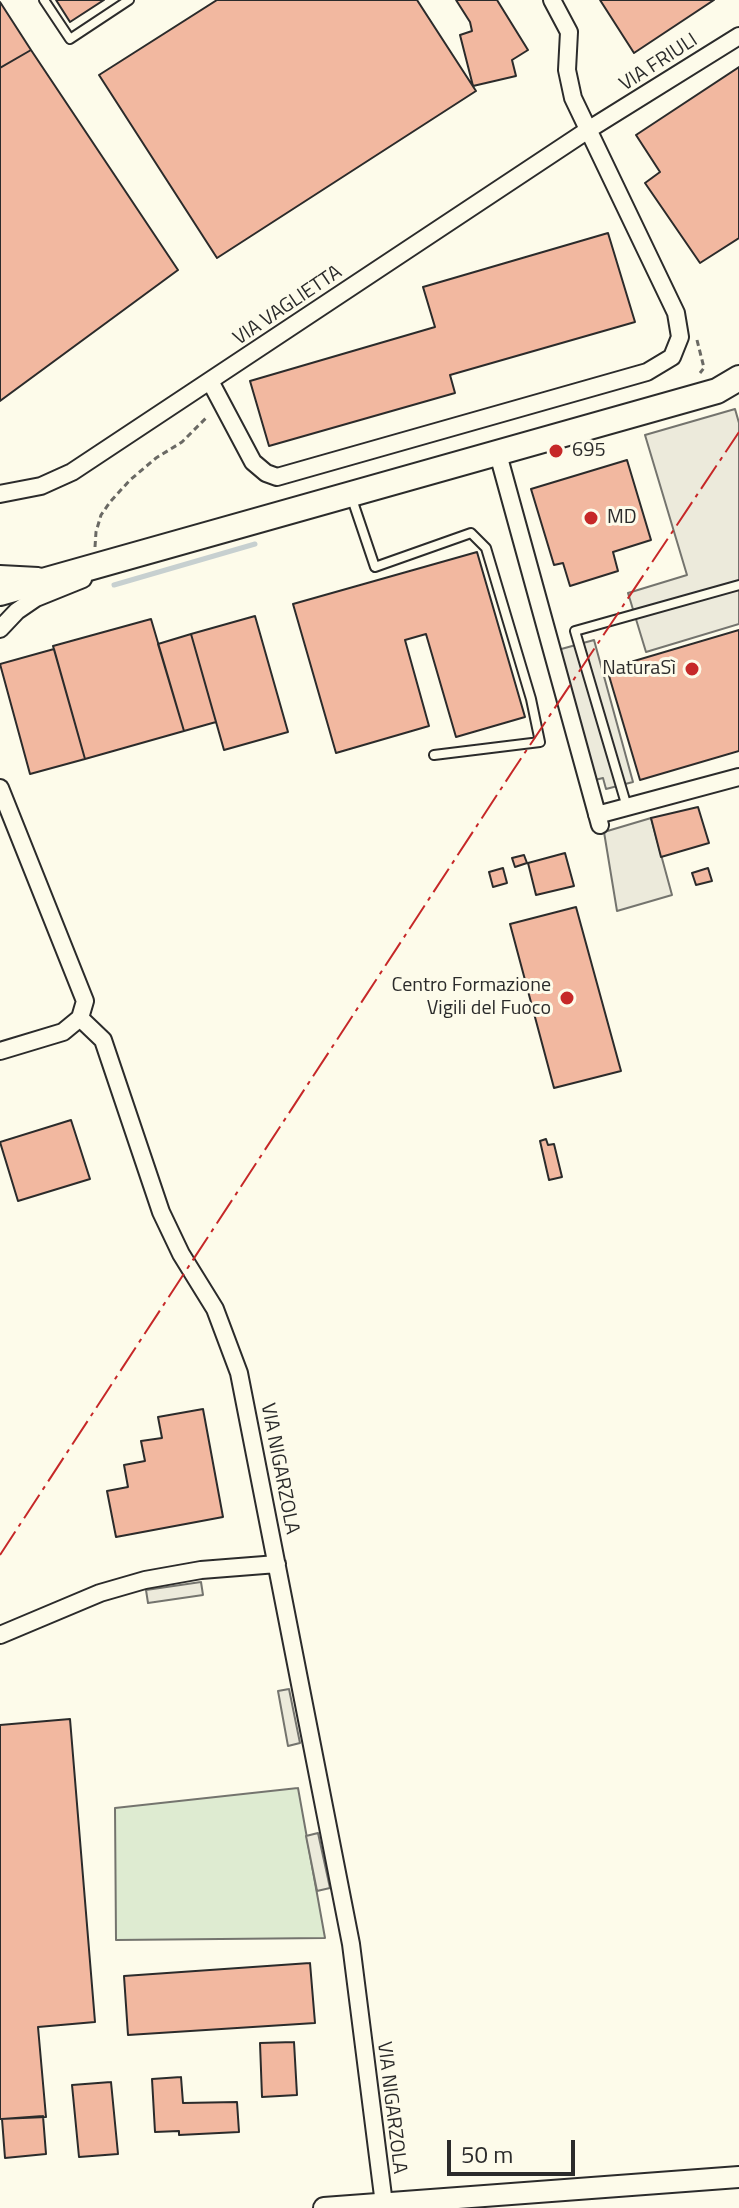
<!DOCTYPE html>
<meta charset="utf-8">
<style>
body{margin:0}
#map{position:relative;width:739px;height:2208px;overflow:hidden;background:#fdfbea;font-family:"Titillium Web",sans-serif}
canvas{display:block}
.scale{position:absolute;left:447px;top:2140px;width:128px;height:36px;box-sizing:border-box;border:4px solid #2b2b2b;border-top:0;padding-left:10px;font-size:24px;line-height:28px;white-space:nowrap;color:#2b2b2b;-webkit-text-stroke:6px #fdfbea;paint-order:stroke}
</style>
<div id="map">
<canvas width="739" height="2208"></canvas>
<div class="scale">50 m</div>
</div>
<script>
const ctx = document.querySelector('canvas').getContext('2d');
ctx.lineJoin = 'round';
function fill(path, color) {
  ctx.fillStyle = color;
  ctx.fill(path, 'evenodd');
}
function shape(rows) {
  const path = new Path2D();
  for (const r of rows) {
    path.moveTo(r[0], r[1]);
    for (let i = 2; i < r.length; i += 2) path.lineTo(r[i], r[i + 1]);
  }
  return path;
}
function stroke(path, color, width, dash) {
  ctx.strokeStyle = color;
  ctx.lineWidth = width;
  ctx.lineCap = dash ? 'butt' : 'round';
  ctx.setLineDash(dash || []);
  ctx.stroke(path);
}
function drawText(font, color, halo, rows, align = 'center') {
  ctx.font = font + ' "Titillium Web",sans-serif';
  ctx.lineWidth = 6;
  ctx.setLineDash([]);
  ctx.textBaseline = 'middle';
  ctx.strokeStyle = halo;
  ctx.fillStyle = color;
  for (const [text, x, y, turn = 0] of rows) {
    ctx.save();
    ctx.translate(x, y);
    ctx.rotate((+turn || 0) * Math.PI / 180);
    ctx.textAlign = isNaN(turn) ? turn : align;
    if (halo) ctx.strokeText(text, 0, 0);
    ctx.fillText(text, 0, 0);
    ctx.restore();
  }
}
const green = shape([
 [298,1788,325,1938,116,1940,115,1808,298,1788]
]);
fill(green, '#deebd1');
stroke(green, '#74746e', 2);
const parking = shape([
 [735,409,739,423,739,624,646,652,628,593,687,575,645,435,735,409],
 [594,640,633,782,606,789,603,778,591,781,554,651,594,640],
 [651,818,672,895,617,911,604,832,651,818],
 [201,1582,203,1595,148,1603,146,1590,201,1582],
 [289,1689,300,1743,288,1746,278,1691,289,1689],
 [318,1833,330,1888,317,1891,306,1836,318,1833]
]);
fill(parking, '#eceadb');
stroke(parking, '#74746e', 2);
stroke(shape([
 [114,585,255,544]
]), '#c7d0d0', 5);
const building = shape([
 [56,0,104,0,70,22,56,0],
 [217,0,417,0,476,91,217,258,99,75,217,0],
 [456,0,497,0,528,50,512,60,516,76,473,86,460,35,472,31,470,22,456,0],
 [600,0,714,0,634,53,600,0],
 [0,2,31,50,0,68,0,2],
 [31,50,178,270,0,401,0,68,31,50],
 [739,67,739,238,700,263,645,183,660,172,636,135,739,67],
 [608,233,635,322,450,375,455,393,269,446,250,381,435,327,423,287,608,233],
 [627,460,651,540,613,552,618,571,570,586,563,563,554,565,531,489,627,460],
 [477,552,525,717,456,737,426,634,405,640,429,726,336,753,293,604,477,552],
 [255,616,288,732,224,750,191,634,255,616],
 [151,619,184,731,85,759,53,646,151,619],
 [739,630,739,751,640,780,607,669,739,630],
 [191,634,216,722,184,731,158,644,191,634],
 [54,649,85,759,30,774,0,664,54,649],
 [698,807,709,843,661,857,651,818,698,807],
 [565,853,574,886,536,895,528,863,565,853],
 [524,855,527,863,515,867,512,858,524,855],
 [503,868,507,883,493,887,489,872,503,868],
 [708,868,712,881,696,885,692,873,708,868],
 [576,907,621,1071,554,1088,510,924,576,907],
 [71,1120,90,1179,18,1201,0,1142,71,1120],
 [546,1139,548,1145,554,1144,562,1177,549,1180,540,1141,546,1139],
 [203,1409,223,1517,116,1537,107,1491,128,1487,124,1465,145,1461,141,1441,162,1438,158,1417,203,1409],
 [70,1719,95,2022,38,2027,46,2117,0,2119,0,1725,70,1719],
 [310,1963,315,2023,128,2035,124,1976,310,1963],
 [294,2042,297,2095,262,2097,260,2043,294,2042],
 [181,2077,183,2103,237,2102,239,2132,179,2135,179,2131,155,2132,152,2079,181,2077],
 [111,2082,118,2154,79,2157,72,2085,111,2082],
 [43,2116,46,2154,5,2158,2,2119,43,2116]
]);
fill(building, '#f2b8a0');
stroke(building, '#2b2b2b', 2);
const service = shape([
 [44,0,70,39,129,0],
 [351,496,375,567,471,533,486,548,531,699,540,742,434,755],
 [627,807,575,631,739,585]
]);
const minor = shape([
 [210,381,253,462,266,473,277,477,647,372,672,357,680,337,676,313,573,98,567,70,569,32,552,0],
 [498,454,600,825],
 [0,494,41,486,72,472,588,130,739,36],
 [0,574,38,576],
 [0,629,17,611,36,598,83,579],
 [0,788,85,1001,80,1018,63,1032,0,1051],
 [597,815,739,777],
 [80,1018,103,1040,161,1212,181,1254,215,1309,239,1373,351,1944,384,2204],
 [0,1635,100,1593,145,1580,201,1570,277,1564]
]);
const tertiary = shape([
 [324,2208,739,2177]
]);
const primary = shape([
 [0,593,717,391,739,378]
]);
stroke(service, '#2b2b2b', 12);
stroke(minor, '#2b2b2b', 20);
stroke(tertiary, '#2b2b2b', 24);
stroke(primary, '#2b2b2b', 28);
stroke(shape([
 [697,340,704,368,700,373],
 [95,547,96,532,101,515,110,502,130,480,156,458,182,442,208,416]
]), '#6a6964', 3, [6, 4]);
stroke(service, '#fdfbea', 8);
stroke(minor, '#fdfbea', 16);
stroke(tertiary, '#fdfbea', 20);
stroke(primary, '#fdfbea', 24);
stroke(shape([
 [0,1555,512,772,739,432]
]), '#c62828', 2, [28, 6, 4, 6]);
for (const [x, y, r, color] of [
 [556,451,8,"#c62828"],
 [591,518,8,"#c62828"],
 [692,669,8,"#c62828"],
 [567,998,8,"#c62828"]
]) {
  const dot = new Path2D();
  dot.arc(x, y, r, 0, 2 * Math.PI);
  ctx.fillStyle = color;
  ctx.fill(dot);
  stroke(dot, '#fdfbea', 3);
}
drawText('20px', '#2b2b2b', '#fdfbea', [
 ["VIA FRIULI",659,63,-33],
 ["VIA VAGLIETTA",288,306,-34],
 ["VIA NIGARZOLA",279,1469,79],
 ["VIA NIGARZOLA",391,2108,83]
]);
drawText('20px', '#2b2b2b', '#fdfbea', [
 ["695",572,451],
 ["MD",607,518],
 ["NaturaSì",676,669,"right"],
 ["Centro Formazione",551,986,"right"],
 ["Vigili del Fuoco",551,1009,"right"]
], 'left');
</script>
